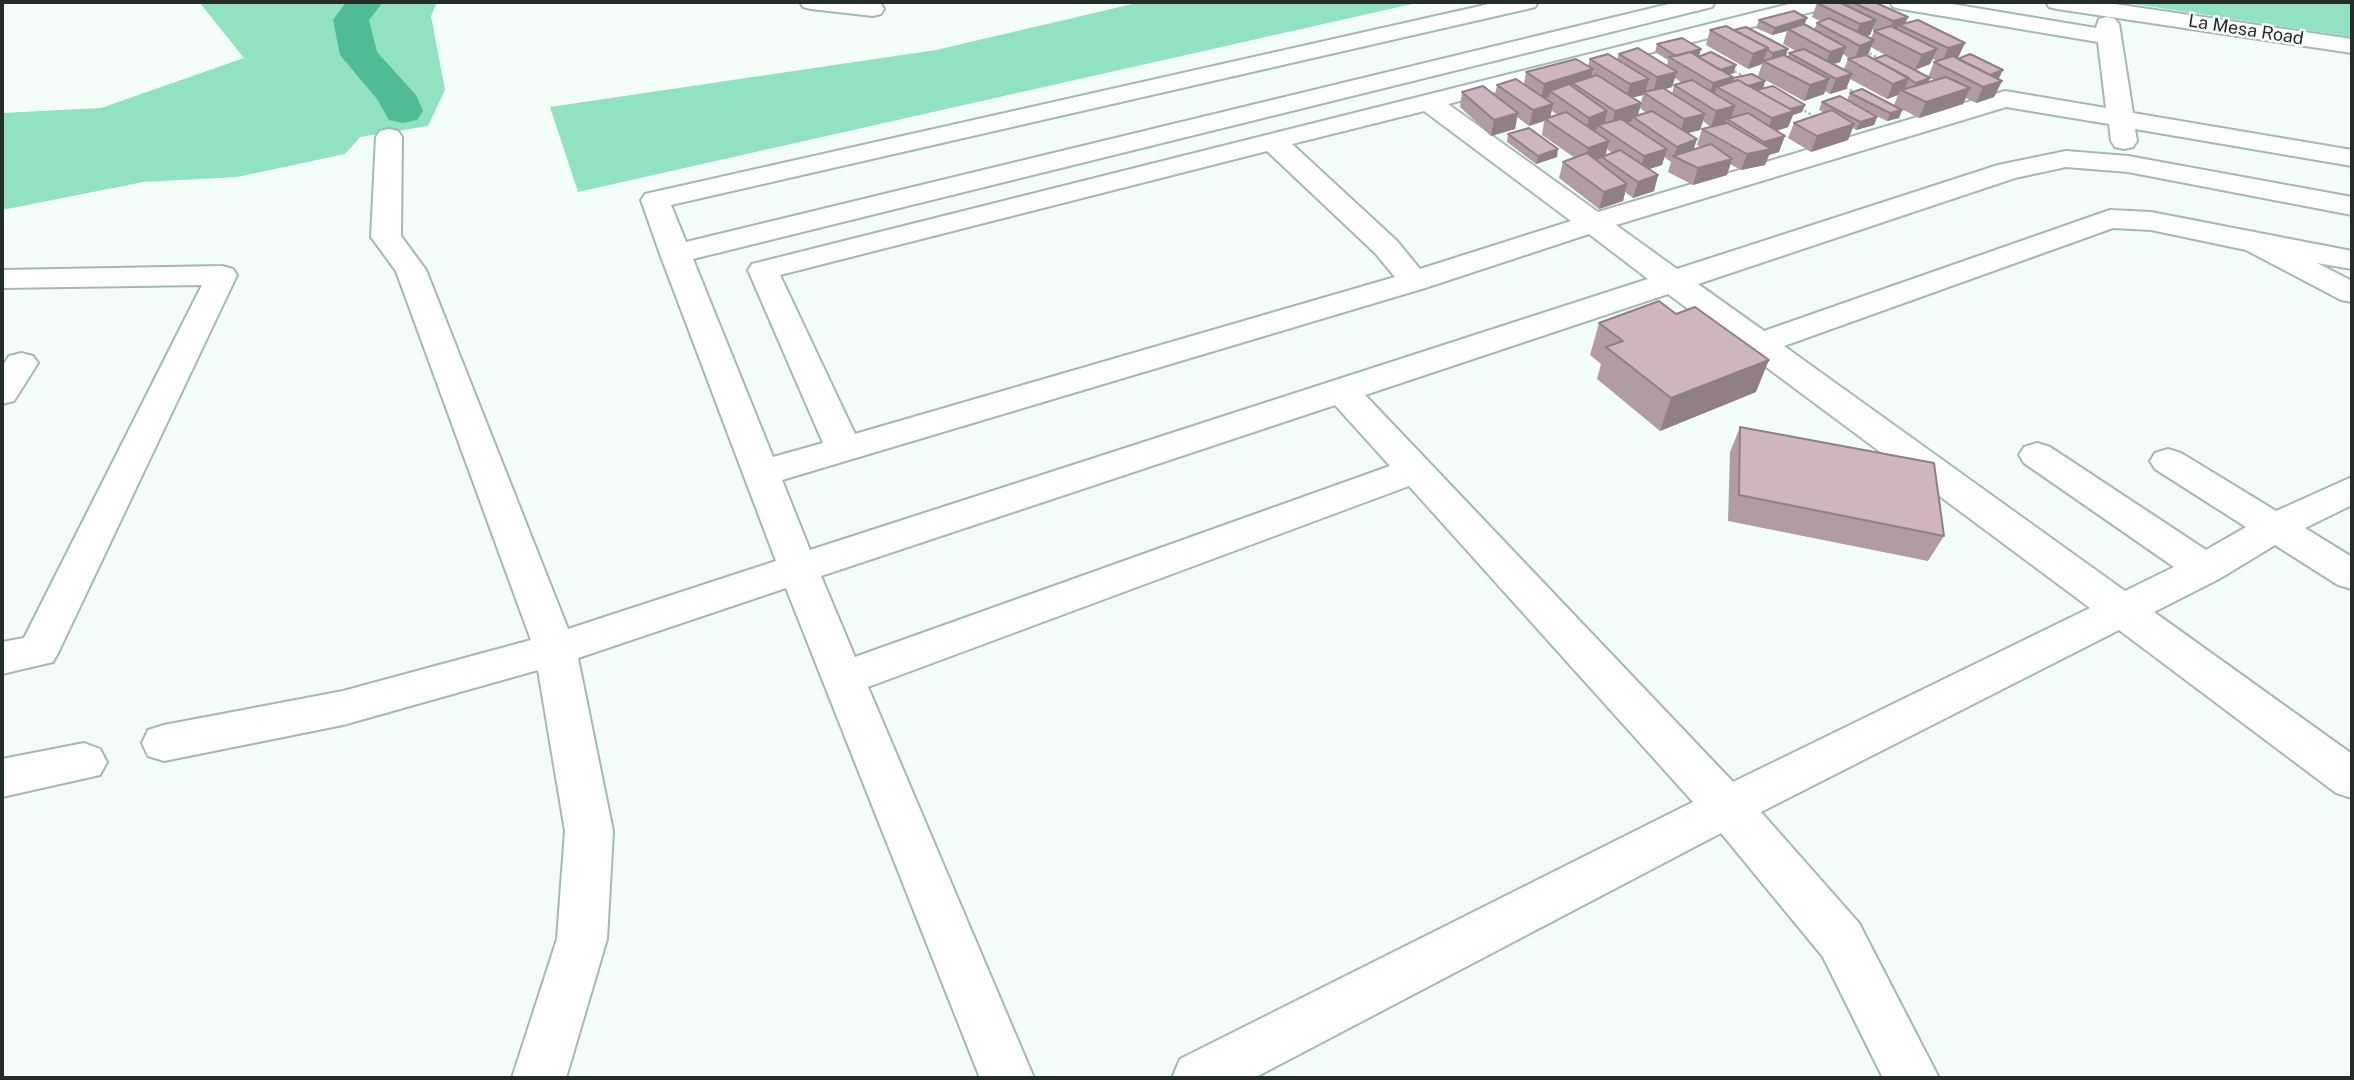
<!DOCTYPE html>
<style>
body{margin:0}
#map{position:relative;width:2354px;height:1080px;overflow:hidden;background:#f3fef9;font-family:"Public Sans",sans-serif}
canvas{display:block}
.frame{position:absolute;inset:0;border:4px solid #242e29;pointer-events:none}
</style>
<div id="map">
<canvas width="2354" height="1080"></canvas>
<div class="frame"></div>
</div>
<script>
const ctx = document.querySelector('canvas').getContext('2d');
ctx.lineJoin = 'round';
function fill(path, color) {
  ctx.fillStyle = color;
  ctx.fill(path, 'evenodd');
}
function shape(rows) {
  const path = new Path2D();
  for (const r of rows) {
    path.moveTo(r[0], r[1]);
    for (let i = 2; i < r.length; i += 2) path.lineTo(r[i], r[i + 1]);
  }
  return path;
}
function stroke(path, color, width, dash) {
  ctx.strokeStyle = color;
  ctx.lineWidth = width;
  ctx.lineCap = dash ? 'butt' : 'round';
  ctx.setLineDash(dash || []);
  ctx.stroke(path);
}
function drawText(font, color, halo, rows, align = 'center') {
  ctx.font = font + ' "Public Sans",sans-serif';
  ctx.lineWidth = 5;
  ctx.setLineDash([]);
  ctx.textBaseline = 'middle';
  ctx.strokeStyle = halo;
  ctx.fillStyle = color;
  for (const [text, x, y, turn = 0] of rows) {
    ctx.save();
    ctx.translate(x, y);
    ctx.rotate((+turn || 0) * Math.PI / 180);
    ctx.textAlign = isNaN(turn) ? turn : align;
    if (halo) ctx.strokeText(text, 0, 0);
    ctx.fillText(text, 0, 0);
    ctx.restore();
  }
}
fill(shape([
 [199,2,437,2,431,16,445,90,428,126,360,137,345,154,237,177,143,182,2,210,2,113,101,108,244,58],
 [1141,2,1421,2,578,192,550,107,936,50],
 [2120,2,2352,2,2352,37]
]), '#91e2c1');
fill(shape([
 [346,2,383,2,369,20,377,52,416,95,423,111,417,120,403,123,389,120,377,99,340,55,333,20,346,2]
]), '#50bc96');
const minor = shape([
 [800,2,869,2,881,4,884,9,881,14,873,16,811,9,803,7,800,2],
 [1498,2,1538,2,1535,7,1527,9,671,205,686,242,1677,2,1715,2,1712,7,693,259,773,457,823,443,748,270,752,264,1797,2,1834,2,1831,7,1448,104,1598,212,2005,91,2106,108,2098,42,1901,9,1893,7,1890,2,1940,2,2096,28,2099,19,2107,17,2115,19,2119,24,2133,113,2352,150,2352,166,2135,129,2137,141,2133,147,2124,149,2115,147,2111,141,2109,124,2006,107,1616,225,1677,269,1998,165,2066,151,2128,156,2352,197,2352,215,2128,172,2066,167,2015,178,1698,284,1764,331,2110,210,2151,212,2352,251,2352,269,2317,263,2352,281,2352,302,2341,300,2246,250,2151,230,2113,228,1784,346,2125,591,2174,567,2024,463,2019,455,2024,447,2037,443,2050,447,2206,550,2246,527,2155,469,2150,461,2155,453,2168,449,2181,453,2276,511,2352,477,2352,505,2305,528,2352,557,2352,589,2338,585,2275,545,2219,579,2154,612,2352,754,2352,798,2336,793,2119,630,1761,812,1859,923,1939,1078,1883,1078,1823,957,1721,833,1254,1078,1172,1078,1180,1059,1693,802,1409,486,868,687,1034,1078,980,1078,786,588,578,658,613,831,607,939,566,1078,512,1078,557,939,565,831,538,670,343,725,164,761,148,756,142,743,148,730,164,725,343,691,531,640,396,271,371,237,376,137,380,131,389,129,398,131,402,137,401,236,426,270,568,629,776,561,660,254,641,200,645,194,1498,2],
 [1424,111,1571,221,1420,269,1397,241,1292,144,1424,111],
 [1267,151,1375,253,1395,277,855,434,780,275,1267,151],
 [1589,234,1648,279,810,550,782,480,1425,288,1589,234],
 [1668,294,2090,608,1733,782,1365,395,1668,294],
 [1335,405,1390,466,855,657,821,576,1335,405],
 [222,266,233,269,237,275,59,651,53,662,2,674,2,642,24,638,202,285,2,288,2,270,222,266],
 [21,353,33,356,38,363,14,401,2,404,2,367,9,356,21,353],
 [84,743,100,749,107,762,100,775,2,797,2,759,84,743]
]);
const tertiary = shape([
 [2046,2,2101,2,2352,39,2352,53,2057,9,2049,7,2046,2]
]);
stroke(minor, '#a2bbb0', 4);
stroke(tertiary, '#a2bbb0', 4);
stroke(shape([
 [1865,51,1882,60],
 [1730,69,1747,78],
 [1841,85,1858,94],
 [1800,108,1817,118]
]), '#b0bbb6', 2.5, [2.5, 2.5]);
fill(minor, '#fff');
fill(tertiary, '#fff');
fill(shape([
 [1841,2,1874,2,1908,17,1905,24,1965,43,1957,58,1999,78,1997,79,2002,81,1994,97,1976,103,1966,98,1963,104,1919,118,1894,105,1898,95,1887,99,1850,79,1846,89,1830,94,1825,91,1824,94,1804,101,1758,76,1762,64,1748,69,1706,45,1710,30,1734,30,1788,49,1786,56,1788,57,1789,53,1796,51,1783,44,1787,31,1772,35,1756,28,1759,20,1807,18,1804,25,1814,30,1817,23,1820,21,1812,17,1817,3,1841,3],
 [1872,29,1876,31,1874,31,1871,38,1866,36,1870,35],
 [1871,47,1885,55,1874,59,1867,55],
 [1843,54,1850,59,1848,59,1844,69,1833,64,1840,62],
 [1892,58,1915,70,1930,64,1933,59,1937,61,1934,62,1928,77,1934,80,1928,82,1930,78],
 [1657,44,1699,56,1734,73,1729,75,1733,77,1805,105,1802,112,1793,115,1788,127,1776,131,1779,152,1769,155,1765,165,1741,170,1730,164,1727,175,1693,185,1668,172,1671,162,1664,157,1662,165,1649,169,1658,175,1654,191,1633,198,1625,192,1623,201,1599,209,1559,178,1563,162,1575,158,1542,135,1544,121,1529,126,1517,117,1515,129,1491,136,1460,107,1462,92,1495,95,1497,85,1524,84,1526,72,1588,66,1590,59,1617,60,1619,54,1667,66,1668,60,1655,52],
 [1675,78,1682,83,1674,85,1672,94,1665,89,1672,87],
 [1643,95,1641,103,1632,98],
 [1640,108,1646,113,1638,115],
 [1551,110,1558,115,1550,117],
 [1703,121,1711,127,1702,129,1697,145,1700,147,1694,149,1687,133,1700,130],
 [1607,149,1612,153,1605,156],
 [1850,93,1902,110,1899,118,1887,121,1864,110,1877,117,1874,125,1856,130,1853,128,1848,140,1811,152,1788,138,1794,123,1825,113,1819,110,1822,102,1847,100],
 [1508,134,1557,157,1536,164,1507,142],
 [1599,323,1756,392,1660,431,1597,379,1601,364,1590,355],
 [1740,427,1944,536,1928,561,1728,521,1730,452]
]), '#b19ca4');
fill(shape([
 [1908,17,1904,27,1899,25,1896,33,1887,36,1893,21],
 [1807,18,1804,25,1788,29,1787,31,1772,35,1775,28],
 [1876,20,1870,35,1854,39,1860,24],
 [1874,40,1868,55,1854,61,1860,46],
 [1965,43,1958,58,1942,63,1948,48],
 [1846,47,1840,62,1824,67,1830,52],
 [1768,48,1762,64,1748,69,1753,54],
 [1701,49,1699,56,1676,56],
 [1788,49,1785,57,1771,61,1773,53],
 [1937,49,1930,64,1915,70,1922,55],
 [1736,65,1734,73,1717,78,1720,70],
 [1593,69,1589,85,1572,83,1571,90,1550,91,1549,97,1541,99,1544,84],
 [2003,70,1999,78,1986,83,1990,75],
 [1677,72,1672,87,1653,93,1657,77],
 [1852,74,1846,89,1830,94,1836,79],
 [1733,77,1728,93,1717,87,1714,97,1708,98,1713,83],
 [1909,78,1904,91,1901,90,1898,95,1887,99,1893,84],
 [1930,78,1926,86,1913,91,1916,83],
 [1649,79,1645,93,1643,92,1643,95,1626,99,1630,84],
 [1829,79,1824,94,1804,101,1810,85],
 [1765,81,1763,89,1740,95,1743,87],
 [2002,81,1994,97,1976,103,1983,87],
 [1970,88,1963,104,1919,118,1926,102],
 [1641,103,1637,119,1633,117,1632,121,1611,127,1615,111],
 [1553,104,1550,119,1545,119,1544,121,1529,126,1533,110],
 [1805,105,1802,112,1793,115,1788,127,1766,134,1772,118,1788,109],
 [1735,106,1730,121,1727,119,1725,123,1711,127,1716,111],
 [1902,110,1899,118,1887,121,1890,113],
 [1607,111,1604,127,1598,125,1597,129,1585,134,1589,118],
 [1518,113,1515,129,1491,136,1494,120],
 [1705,114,1700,130,1680,135,1684,119],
 [1877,117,1874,125,1856,130,1860,122],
 [1854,124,1848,140,1811,152,1817,136],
 [1785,136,1779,152,1769,155,1765,165,1741,170,1747,154,1761,151,1764,142],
 [1697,139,1692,155,1674,157,1677,147],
 [1609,141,1605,157,1584,164,1588,148],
 [1558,149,1557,157,1536,164,1538,156],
 [1667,149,1662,165,1640,172,1644,156],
 [1732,159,1727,175,1693,185,1698,168],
 [1658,175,1654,191,1633,198,1638,182],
 [1627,184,1623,201,1599,209,1604,192],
 [1769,360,1756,392,1660,431,1671,398]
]), '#907f86');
const building = shape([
 [1821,2,1839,2,1876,20,1860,24,1817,3,1821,2],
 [1852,2,1874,2,1908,17,1893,21,1852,2],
 [1794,11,1807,18,1775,28,1759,20,1794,11],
 [1829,18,1874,40,1860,46,1817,23,1829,18],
 [1918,20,1965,43,1948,48,1899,25,1918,20],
 [1804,24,1846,47,1830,52,1788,29,1804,24],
 [1726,26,1768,48,1753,54,1710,30,1726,26],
 [1891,26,1937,49,1922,55,1874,31,1891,26],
 [1746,27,1788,49,1773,53,1768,50,1768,48,1734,30,1746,27],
 [1682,38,1701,49,1676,56,1657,44,1682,38],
 [1638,48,1677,72,1657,77,1619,54,1638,48],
 [1804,49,1852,74,1836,79,1789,53,1804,49],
 [1690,52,1733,77,1713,83,1669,57,1690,52],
 [1711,52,1736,65,1720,70,1698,57,1711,52],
 [1608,54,1649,79,1630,84,1590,59,1608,54],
 [1970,54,2003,70,1990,75,1958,59,1970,54],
 [1784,55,1829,79,1810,85,1763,61,1784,55],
 [1866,55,1909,78,1893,84,1848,59,1866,55],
 [1886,55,1930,78,1916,83,1874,59,1886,55],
 [1953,56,2002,81,1983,87,1934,62,1953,56],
 [1576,59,1593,69,1544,84,1526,72,1576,59],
 [1752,74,1765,81,1748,86,1738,80,1732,82,1733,78,1752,74],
 [1597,75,1641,103,1615,111,1572,83,1597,75],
 [1946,77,1970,88,1926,102,1901,90,1946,77],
 [1516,79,1553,104,1533,110,1497,85,1516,79],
 [1692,80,1735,106,1716,111,1674,85,1692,80],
 [1738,80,1794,111,1772,118,1717,87,1738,80],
 [1569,84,1607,111,1589,118,1550,91,1569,84],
 [1483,86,1518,113,1494,120,1462,92,1483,86],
 [1773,86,1805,105,1790,109,1756,90,1773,86],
 [1663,88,1705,114,1684,119,1643,92,1663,88],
 [1862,89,1902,110,1890,113,1850,93,1862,89],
 [1840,96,1877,117,1860,122,1822,102,1840,96],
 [1832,110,1854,124,1817,136,1794,123,1832,110],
 [1652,111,1697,139,1677,147,1633,117,1652,111],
 [1566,112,1609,141,1588,148,1545,119,1566,112],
 [1748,113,1785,136,1764,142,1727,119,1748,113],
 [1621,119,1667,149,1644,156,1598,125,1621,119],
 [1727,123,1771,149,1747,154,1702,129,1727,123],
 [1529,128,1558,149,1538,156,1508,134,1529,128],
 [1711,144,1732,159,1698,168,1673,156,1711,144],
 [1620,150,1658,175,1638,182,1602,157,1620,150],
 [1587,153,1627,184,1604,192,1563,162,1587,153],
 [1659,301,1676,314,1695,307,1769,360,1671,398,1606,347,1623,341,1599,323,1659,301],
 [1740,427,1934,463,1944,536,1739,495,1740,427]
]);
fill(building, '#ceb5bf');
stroke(building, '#907f86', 2);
drawText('18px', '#242e29', '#fff', [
 ["La Mesa Road",2246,30,9]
]);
</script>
